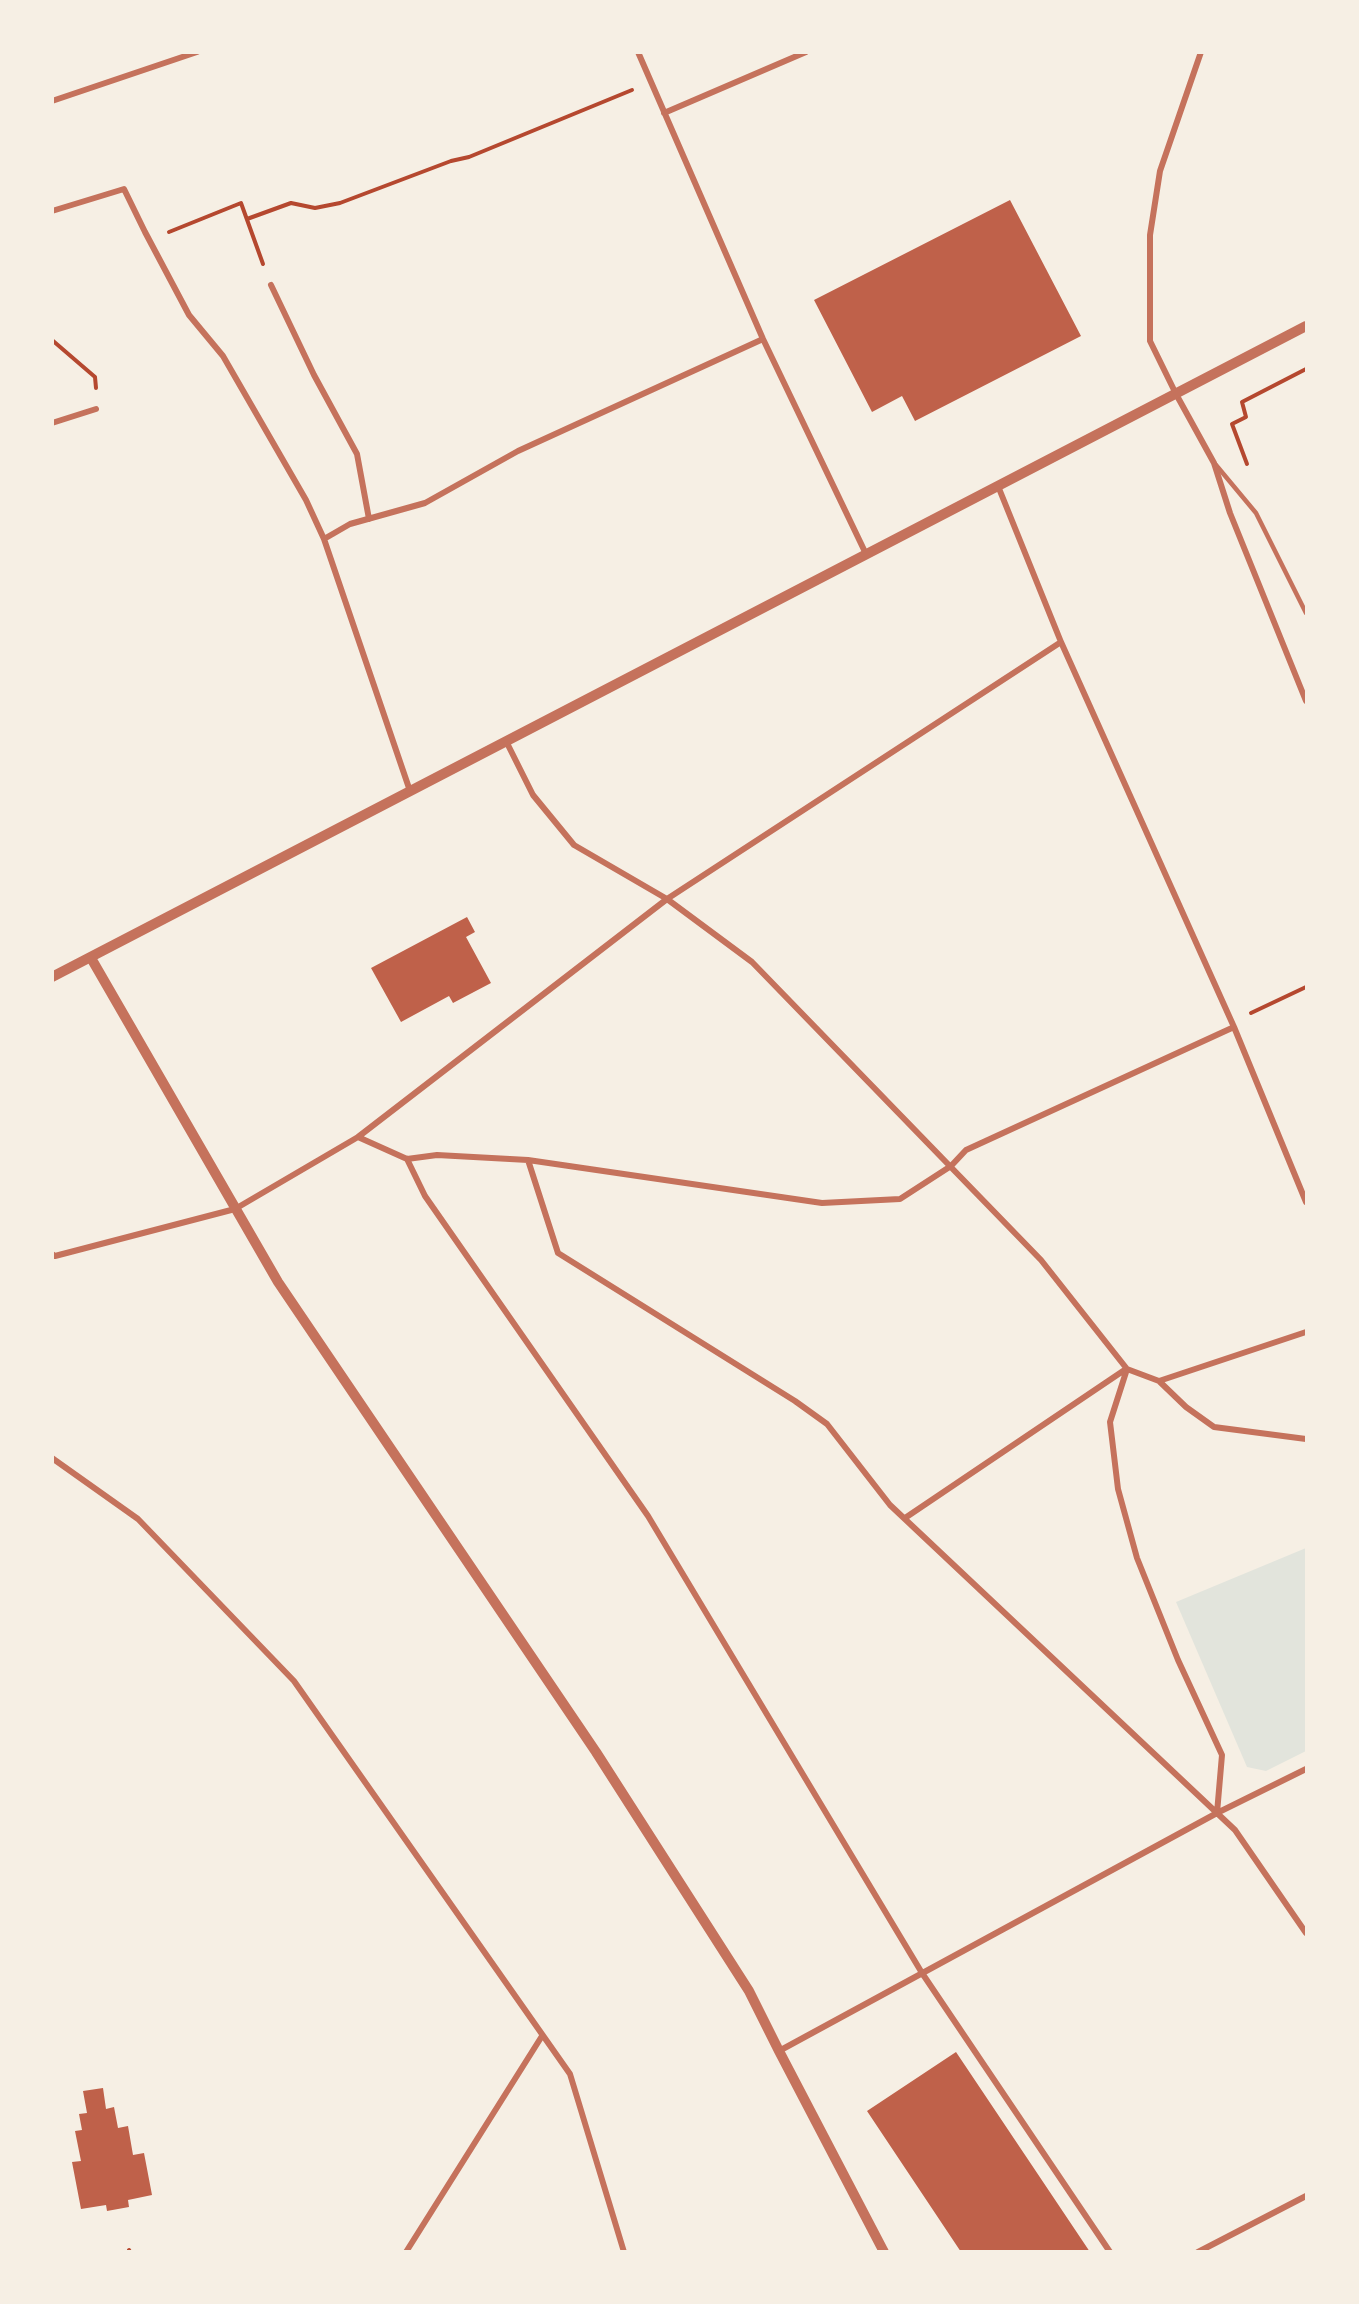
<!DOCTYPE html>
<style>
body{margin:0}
#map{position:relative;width:1359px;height:2304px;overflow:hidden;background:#f6efe4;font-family:Montserrat,sans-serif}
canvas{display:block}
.frame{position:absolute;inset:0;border:54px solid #f6efe4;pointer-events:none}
</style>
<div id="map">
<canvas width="1359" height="2304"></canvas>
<div class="frame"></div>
</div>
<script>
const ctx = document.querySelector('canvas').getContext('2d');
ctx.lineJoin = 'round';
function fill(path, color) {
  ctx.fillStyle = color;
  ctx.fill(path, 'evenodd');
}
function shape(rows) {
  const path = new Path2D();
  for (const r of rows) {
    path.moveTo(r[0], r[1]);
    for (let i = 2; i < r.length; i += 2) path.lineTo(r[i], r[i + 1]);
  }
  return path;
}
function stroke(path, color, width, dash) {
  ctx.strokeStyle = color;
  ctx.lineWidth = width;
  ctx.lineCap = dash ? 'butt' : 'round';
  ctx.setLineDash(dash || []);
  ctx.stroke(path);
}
fill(shape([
 [1306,1548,1306,1751,1266,1771,1247,1767,1176,1602]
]), '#e2e4dc');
fill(shape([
 [1010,200,1081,336,915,421,902,396,872,412,814,300],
 [467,917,475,932,466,937,491,983,453,1003,449,996,401,1022,371,968],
 [956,2052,1090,2252,961,2252,867,2111],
 [103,2088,106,2109,114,2107,118,2128,128,2126,133,2155,144,2153,152,2195,128,2200,129,2207,107,2211,106,2205,81,2209,72,2162,81,2161,75,2131,82,2130,79,2114,87,2113,83,2091]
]), '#bf614a');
stroke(shape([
 [247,219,291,203,315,208,340,203,451,161,469,157,632,90],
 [169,232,241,203,263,264],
 [52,340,95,377,96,388],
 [1247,464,1232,424,1246,417,1242,402,1306,369],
 [1251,1013,1306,987],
 [129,2250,130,2252]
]), '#b5482f', 4);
stroke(shape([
 [1216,465,1256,513,1306,613]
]), '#c5725c', 4.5);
stroke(shape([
 [638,52,763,339,866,554],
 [1201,52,1160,171,1150,235,1150,341,1176,394,1214,463,1230,513,1306,701],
 [52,101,197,52],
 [664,113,806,52],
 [52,211,124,189,145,232,189,315,223,356,306,500,324,539,410,791],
 [271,285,314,375,357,454,369,519],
 [52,423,96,409],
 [998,486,1061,642],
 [324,539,350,524,425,503,518,451,763,339],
 [507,743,533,795,574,845,667,899,752,962,1041,1260,1127,1369,1159,1381,1186,1407,1214,1427,1306,1439],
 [358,1137,667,899,1061,642,1234,1027,1306,1202],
 [407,1159,425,1196,648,1516,922,1973,1110,2252],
 [528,1160,822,1203,900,1199,951,1166,966,1150,1234,1027],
 [52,1254,55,1256,235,1209,358,1137,407,1159,437,1155,528,1160,558,1253,795,1401,827,1424,890,1505,1235,1830,1306,1933],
 [1127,1369,1110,1422,1118,1489,1137,1558,1178,1660,1222,1755,1217,1813],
 [1159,1381,1306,1332],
 [52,1458,138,1519,294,1681,570,2074,624,2252],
 [905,1518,1126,1369],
 [779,2051,1217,1813,1306,1769],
 [406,2252,542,2036],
 [1198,2252,1306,2196]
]), '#c5725c', 6);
stroke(shape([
 [91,958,278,1282,596,1752,749,1991,779,2051,884,2252],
 [52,977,1306,326]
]), '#c5725c', 10);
</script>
